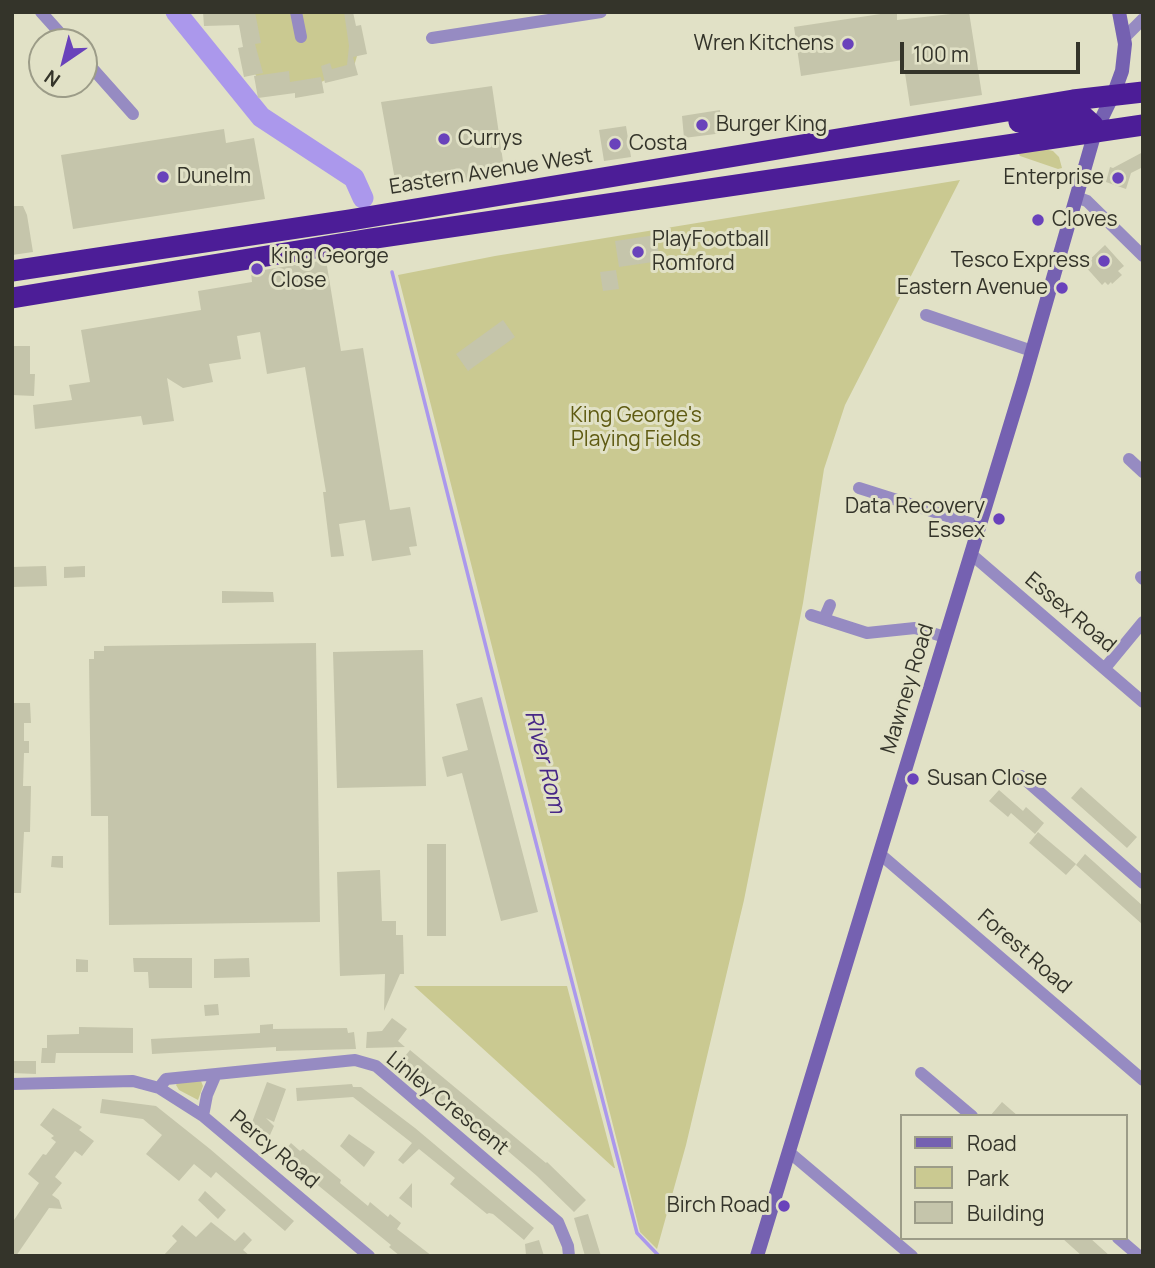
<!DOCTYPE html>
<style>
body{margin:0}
#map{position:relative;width:1155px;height:1268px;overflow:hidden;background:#e1e1c6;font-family:Manrope,sans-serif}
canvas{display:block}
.frame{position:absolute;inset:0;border:14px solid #34342a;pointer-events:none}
.legend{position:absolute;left:900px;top:1114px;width:228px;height:126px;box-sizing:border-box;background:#e1e1c6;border:2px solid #9c9c88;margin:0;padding:9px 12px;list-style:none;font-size:21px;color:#34342a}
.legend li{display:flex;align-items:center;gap:14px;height:35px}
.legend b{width:35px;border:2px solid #9c9c88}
.north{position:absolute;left:28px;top:28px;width:70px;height:70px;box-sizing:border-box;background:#e1e1c6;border:2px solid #9c9c88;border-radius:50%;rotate:215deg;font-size:19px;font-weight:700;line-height:28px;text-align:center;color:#34342a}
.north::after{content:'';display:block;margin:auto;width:24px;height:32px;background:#6942bb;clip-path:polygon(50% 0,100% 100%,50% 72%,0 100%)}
.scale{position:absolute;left:900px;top:42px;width:180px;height:32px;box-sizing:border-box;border:4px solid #34342a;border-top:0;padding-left:9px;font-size:21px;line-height:24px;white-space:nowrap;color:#34342a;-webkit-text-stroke:5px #e1e1c6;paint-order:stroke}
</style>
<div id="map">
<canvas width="1155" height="1268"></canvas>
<div class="frame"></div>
<ul class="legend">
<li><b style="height:9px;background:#7561b1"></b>Road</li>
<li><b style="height:19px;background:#cac991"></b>Park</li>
<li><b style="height:19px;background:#c5c5ab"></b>Building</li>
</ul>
<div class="north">N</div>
<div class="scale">100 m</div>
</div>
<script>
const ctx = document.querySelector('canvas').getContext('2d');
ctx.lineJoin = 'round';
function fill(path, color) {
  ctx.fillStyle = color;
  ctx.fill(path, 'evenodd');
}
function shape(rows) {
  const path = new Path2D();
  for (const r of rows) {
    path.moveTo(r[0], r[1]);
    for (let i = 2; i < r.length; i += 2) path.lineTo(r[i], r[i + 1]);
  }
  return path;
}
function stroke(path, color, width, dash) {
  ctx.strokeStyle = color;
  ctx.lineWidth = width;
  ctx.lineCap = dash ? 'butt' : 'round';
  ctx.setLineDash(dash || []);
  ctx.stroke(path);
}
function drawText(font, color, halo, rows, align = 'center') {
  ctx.font = font + ' Manrope,sans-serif';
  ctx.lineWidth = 6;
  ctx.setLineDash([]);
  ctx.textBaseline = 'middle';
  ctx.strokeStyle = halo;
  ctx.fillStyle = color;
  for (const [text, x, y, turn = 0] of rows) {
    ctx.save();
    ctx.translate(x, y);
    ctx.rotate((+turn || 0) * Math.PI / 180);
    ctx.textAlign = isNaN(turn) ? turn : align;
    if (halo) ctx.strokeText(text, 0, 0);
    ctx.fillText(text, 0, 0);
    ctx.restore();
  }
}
fill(shape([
 [243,12,349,12,360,46,354,66,311,87,262,88,247,57],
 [1044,149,1053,151,1059,157,1062,168,1058,169,1020,156,1017,152],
 [960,180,845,405,824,469,803,603,744,900,686,1145,657,1249,640,1232,398,275,495,256],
 [414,986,567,986,615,1168,614,1168],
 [201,1081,203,1086,198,1100,179,1090,176,1085,178,1082]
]), '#cac991');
stroke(shape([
 [392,272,506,727,637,1233,659,1256]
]), '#ab98ec', 3.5);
stroke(shape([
 [176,12,261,117,354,178,363,198]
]), '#ab98ec', 21);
fill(shape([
 [203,12,255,12,261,43,255,44,263,73,244,77,238,48,243,47,239,25,204,26],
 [344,12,353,12,356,26,361,25,367,54,353,57,358,75,325,83,321,66,330,63,332,69,347,65,349,46],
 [894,12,897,12,897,20,969,12,982,95,910,106,903,60,801,76,794,27],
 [289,71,290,82,321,77,324,93,295,98,295,93,258,98,254,76],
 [492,86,505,175,397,191,381,102],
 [720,110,723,133,684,138,682,116],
 [626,126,631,157,604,161,599,130],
 [224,129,226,143,254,138,265,199,73,229,61,155],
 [1143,152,1143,167,1131,173,1126,189,1106,182,1110,167,1113,168],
 [12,206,23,206,27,215,33,252,12,255],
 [656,235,660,261,619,267,615,241],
 [1105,245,1124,266,1118,271,1122,275,1112,284,1111,282,1108,285,1105,282,1102,285,1084,265],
 [326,260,341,351,363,348,390,510,410,507,417,546,409,547,411,555,372,561,365,520,339,524,344,556,331,557,323,492,326,492,305,367,267,374,260,332,237,336,241,359,209,364,213,382,183,388,167,378,174,421,143,425,141,416,35,429,33,405,72,400,69,385,90,382,81,330,201,310,198,291,252,282,251,272],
 [616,270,619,289,603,291,600,272],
 [503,320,515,337,468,371,456,354],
 [12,346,30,346,30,374,35,374,34,396,12,395],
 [46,566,47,586,12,587,12,567],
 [85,566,85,577,64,578,64,567],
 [222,591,273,592,274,602,222,603],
 [316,643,320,922,109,925,108,816,91,816,89,659,94,659,94,651,104,651,104,646],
 [423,650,426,786,337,788,333,652],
 [482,697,538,912,501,921,462,773,447,777,442,757,468,750,456,704],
 [12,703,30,703,31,723,24,723,24,741,29,741,29,753,24,753,23,786,31,786,30,832,24,832,21,893,12,893],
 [1081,787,1137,837,1127,848,1071,798],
 [999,790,1023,811,1026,807,1044,823,1035,834,1011,813,1008,817,989,801],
 [1038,832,1076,864,1066,875,1029,843],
 [427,844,446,844,446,936,427,936],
 [1085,854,1143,906,1143,925,1076,865],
 [52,856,63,856,63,868,51,867],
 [380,870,382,921,396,921,396,935,403,935,404,974,400,974,384,1011,385,974,340,976,337,872],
 [133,958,192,958,192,988,149,988,148,972,134,972],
 [249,958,250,977,214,978,214,959],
 [76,959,88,960,88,972,76,972],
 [218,1004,219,1015,205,1016,204,1005],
 [392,1018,407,1029,398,1041,405,1047,366,1048,367,1032,382,1031],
 [273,1024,273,1029,347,1028,348,1033,354,1032,356,1049,276,1051,276,1047,152,1054,151,1039,260,1033,260,1025],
 [79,1027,133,1028,133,1053,56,1053,55,1063,41,1063,42,1048,47,1048,47,1035,79,1034],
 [410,1050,546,1163,547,1162,586,1200,574,1212,537,1176,487,1133,484,1136,397,1066],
 [12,1061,36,1061,36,1074,12,1073],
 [267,1082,286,1089,274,1122,266,1118,274,1126,270,1135,267,1134,265,1139,253,1135,251,1138,247,1136],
 [352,1084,353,1087,361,1087,415,1128,534,1228,524,1240,493,1214,489,1213,487,1214,450,1184,455,1178,419,1149,403,1164,398,1160,412,1143,353,1097,297,1101,296,1088],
 [102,1099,156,1106,210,1149,294,1221,285,1231,216,1172,211,1178,194,1164,179,1181,146,1154,162,1135,143,1119,100,1113],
 [1002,1102,1018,1116,990,1116],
 [53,1108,82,1127,79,1130,94,1141,82,1156,75,1151,55,1177,62,1183,52,1195,59,1200,62,1209,49,1208,16,1256,12,1256,12,1223,39,1183,28,1174,43,1154,46,1155,56,1142,51,1138,54,1136,40,1125],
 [349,1134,375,1152,364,1167,340,1146],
 [291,1143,300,1151,303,1149,341,1180,340,1183,368,1206,370,1202,388,1217,390,1214,401,1223,397,1229,432,1256,400,1256,389,1247,391,1245,281,1155],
 [412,1183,412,1208,399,1198],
 [205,1191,226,1210,218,1219,198,1200],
 [588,1214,601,1256,585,1256,574,1218],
 [211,1222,235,1241,244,1232,252,1240,243,1250,250,1256,163,1256,177,1241,172,1236,182,1225,196,1237],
 [1062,1238,1090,1238,1110,1256,1082,1256],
 [539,1240,544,1256,526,1255,525,1244]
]), '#c5c5ab');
stroke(shape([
 [41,12,68,42],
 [296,12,301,37],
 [1125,37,1143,19],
 [432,38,601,12],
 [84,59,133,114],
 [1076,197,1087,201,1143,256],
 [926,315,1032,351],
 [1129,459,1143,472],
 [859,488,979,526],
 [971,554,1143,702],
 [1141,577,1143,579],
 [811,615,867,633,915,628,945,637],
 [824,619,830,605],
 [1105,668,1143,622],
 [1021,776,1143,883],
 [880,854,1143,1080],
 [921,1073,972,1116],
 [12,1084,133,1081,159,1088,203,1116,369,1256],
 [159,1088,166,1079,216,1074,355,1060,376,1066,558,1222,568,1246,569,1256],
 [203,1116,207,1095,216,1074],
 [789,1152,912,1256],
 [1118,1238,1139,1256]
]), '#968bc2', 12);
stroke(shape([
 [757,1256,1023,383,1095,132,1114,93,1122,71,1125,44,1119,12]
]), '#7561b1', 14);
stroke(shape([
 [1019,122,1082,115,1093,125,1095,132],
 [12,271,350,220,1073,100,1143,92],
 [12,298,370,239,1143,125]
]), '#4c1d97', 21);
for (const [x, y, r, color] of [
 [848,44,7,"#6942bb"],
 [702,125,7,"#6942bb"],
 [444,139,7,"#6942bb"],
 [615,144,7,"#6942bb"],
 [163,177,7,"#6942bb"],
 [1118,178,7,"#6942bb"],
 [1038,220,7,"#6942bb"],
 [638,252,7,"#6942bb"],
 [1104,261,7,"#6942bb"],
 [257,269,7,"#6942bb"],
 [1062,288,7,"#6942bb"],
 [999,519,7,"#6942bb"],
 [913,779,7,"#6942bb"],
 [784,1206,7,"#6942bb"]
]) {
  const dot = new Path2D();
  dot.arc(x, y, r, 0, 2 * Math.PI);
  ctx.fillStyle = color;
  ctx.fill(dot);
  stroke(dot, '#e1e1c6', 2.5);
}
drawText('21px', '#34342a', '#e1e1c6', [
 ["Wren Kitchens",834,44,"right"],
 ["Burger King",716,125],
 ["Currys",458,139],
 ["Costa",629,144],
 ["Dunelm",177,177],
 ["Enterprise",1104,178,"right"],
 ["Cloves",1052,220],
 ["PlayFootball",652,240],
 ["Romford",652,264],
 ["King George",271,257],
 ["Close",271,281],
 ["Tesco Express",1090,261,"right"],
 ["Eastern Avenue",1048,288,"right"],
 ["Data Recovery",985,507,"right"],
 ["Essex",985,531,"right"],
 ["Susan Close",927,779],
 ["Birch Road",770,1206,"right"]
], 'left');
drawText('21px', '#34342a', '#e1e1c6', [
 ["Eastern Avenue West",491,172,-9],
 ["Essex Road",1070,613,40],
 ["Mawney Road",908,689,-73],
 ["Forest Road",1024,952,41],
 ["Linley Crescent",447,1104,39],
 ["Percy Road",274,1150,40]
]);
drawText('21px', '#5e5a11', '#e1e1c6', [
 ["King George's",636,416],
 ["Playing Fields",636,440]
]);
drawText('italic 23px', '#472787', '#e1e1c6', [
 ["River Rom",544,762,76]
]);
</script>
